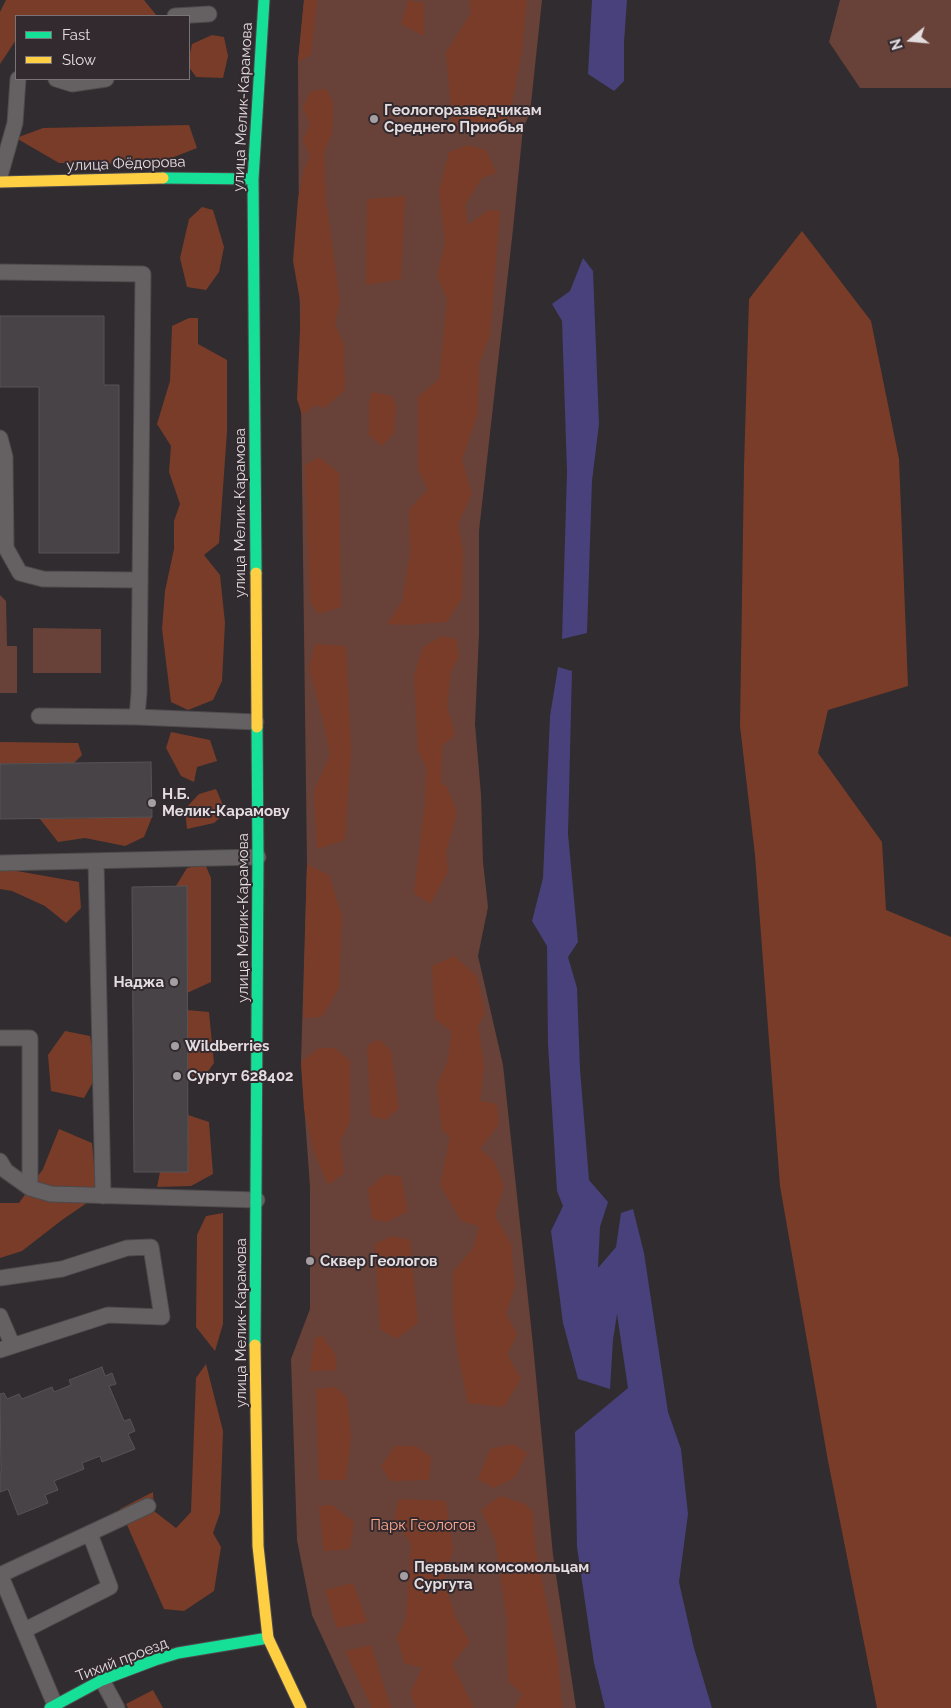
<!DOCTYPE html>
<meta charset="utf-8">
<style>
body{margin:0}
#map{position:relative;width:951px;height:1708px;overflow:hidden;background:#312c2f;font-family:Raleway,sans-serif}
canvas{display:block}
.legend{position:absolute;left:15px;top:15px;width:175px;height:65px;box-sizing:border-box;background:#332a2f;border:1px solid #797276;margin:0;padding:6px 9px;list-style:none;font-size:15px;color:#e3dde0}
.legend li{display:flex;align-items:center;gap:10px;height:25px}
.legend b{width:25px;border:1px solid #797276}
.north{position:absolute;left:886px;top:15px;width:50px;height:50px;-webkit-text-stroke:4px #332a2f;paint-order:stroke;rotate:253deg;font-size:14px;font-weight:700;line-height:20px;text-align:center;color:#e3dde0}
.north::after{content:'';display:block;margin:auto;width:18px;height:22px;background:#e3dde0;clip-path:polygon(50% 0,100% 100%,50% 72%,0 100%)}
</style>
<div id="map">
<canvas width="951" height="1708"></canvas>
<ul class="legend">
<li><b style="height:6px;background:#16e098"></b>Fast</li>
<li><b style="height:6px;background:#ffcf43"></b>Slow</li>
</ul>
<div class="north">N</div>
</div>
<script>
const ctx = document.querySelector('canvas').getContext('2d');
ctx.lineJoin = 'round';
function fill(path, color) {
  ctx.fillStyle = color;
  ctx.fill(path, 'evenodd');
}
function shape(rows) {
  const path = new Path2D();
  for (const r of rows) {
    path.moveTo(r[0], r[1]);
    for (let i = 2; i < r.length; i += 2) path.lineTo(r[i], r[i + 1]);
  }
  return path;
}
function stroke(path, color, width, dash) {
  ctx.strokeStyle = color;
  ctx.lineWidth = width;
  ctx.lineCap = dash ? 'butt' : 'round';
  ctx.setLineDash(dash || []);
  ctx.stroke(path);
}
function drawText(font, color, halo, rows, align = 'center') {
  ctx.font = font + ' Raleway,sans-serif';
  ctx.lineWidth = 4;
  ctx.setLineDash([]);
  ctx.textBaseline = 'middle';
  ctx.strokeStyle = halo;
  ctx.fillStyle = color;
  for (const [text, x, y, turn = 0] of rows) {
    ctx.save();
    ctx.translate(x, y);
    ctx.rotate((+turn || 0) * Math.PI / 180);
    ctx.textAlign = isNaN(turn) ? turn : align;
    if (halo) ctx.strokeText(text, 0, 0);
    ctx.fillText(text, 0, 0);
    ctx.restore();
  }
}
fill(shape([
 [304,0,542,0,530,113,523,128,513,229,479,531,479,634,475,724,481,795,483,862,488,907,478,956,503,1065,533,1345,553,1555,576,1708,355,1708,312,1615,297,1540,291,1359,310,1309,310,1187,301,1062,307,864,299,248,298,62],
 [840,0,951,0,951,88,860,88,829,42],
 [0,595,6,601,7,646,17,646,17,693,0,693],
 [33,628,101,629,101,673,33,673]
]), '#684238');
fill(shape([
 [6,0,144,0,157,16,16,16,16,40,0,64,0,12],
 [304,0,317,0,311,55,298,62],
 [408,0,424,3,424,36,401,24],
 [469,0,527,0,522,51,508,123,453,133,446,52,471,13],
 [212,35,224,37,228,56,223,78,196,77,189,67,189,58,192,44],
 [326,89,333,102,332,133,324,152,326,201,340,301,335,325,344,344,345,390,324,408,316,405,302,415,297,399,301,306,293,261,298,199,304,170,310,155,303,140,310,125,303,107,311,91],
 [189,125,197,148,156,164,59,163,16,138,43,128],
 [468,145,486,150,496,173,482,178,465,205,468,225,488,210,500,211,490,335,479,364,478,413,462,460,472,494,458,524,463,551,462,598,447,622,406,625,387,624,402,602,410,554,409,510,428,489,418,470,418,397,439,379,447,299,437,276,445,242,439,191,449,152],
 [405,196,401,279,366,285,367,199],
 [202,207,213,210,224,247,219,272,206,290,187,287,180,258,189,219],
 [802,231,871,321,899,459,908,686,828,710,818,753,882,842,886,910,951,937,951,1708,877,1708,828,1461,780,1186,755,855,740,726,744,467,749,299],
 [189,318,198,318,198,344,227,360,227,432,219,543,204,555,220,575,225,623,222,681,213,700,188,710,171,702,162,629,165,591,174,549,174,521,180,504,169,472,171,446,157,424,170,381,172,326],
 [372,392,392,396,396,406,394,433,382,446,369,435,369,404],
 [319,457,339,473,341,607,318,614,310,601,305,465],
 [442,636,456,639,459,657,451,671,447,706,455,735,442,746,441,783,447,787,457,812,446,853,448,872,430,904,414,893,425,804,426,766,418,751,414,675,423,647],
 [315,644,346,646,351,751,345,840,317,849,314,791,330,755,323,720,309,669],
 [171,732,210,740,217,761,197,767,194,782,181,776,166,748],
 [0,742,78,743,82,755,74,763,0,764],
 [216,789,226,812,214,823,187,829,185,809,199,794],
 [152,817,144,837,125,846,85,838,58,842,40,819],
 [205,864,211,878,211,982,187,993,176,886,187,868],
 [307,864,329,875,342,916,339,988,322,1017,303,1018],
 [0,868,79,882,81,908,66,923,45,906,12,891,0,889],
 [454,956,477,976,485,1013,478,1025,484,1066,480,1101,497,1104,499,1124,480,1149,494,1161,504,1186,495,1216,511,1244,515,1286,506,1314,517,1334,507,1355,521,1378,504,1407,468,1403,458,1355,453,1313,453,1272,473,1248,479,1226,461,1221,440,1185,450,1137,442,1130,437,1085,447,1063,452,1032,435,1019,432,966],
 [187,1010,209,1012,214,1063,202,1080,188,1074],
 [65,1031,90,1036,97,1075,84,1098,51,1091,48,1055],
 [379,1039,391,1051,399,1108,386,1120,371,1116,367,1046],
 [319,1048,335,1048,350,1061,350,1121,340,1142,344,1173,328,1185,314,1152,304,1109,301,1062],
 [188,1115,209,1122,213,1174,191,1186,157,1187,160,1172,188,1171],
 [59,1129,92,1143,97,1196,62,1220,22,1251,0,1258,0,1203,19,1203,43,1169],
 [384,1175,401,1176,408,1211,387,1222,372,1219,368,1189],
 [223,1213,223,1324,215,1351,196,1327,197,1235,206,1216],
 [392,1236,410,1240,418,1323,396,1339,380,1329,375,1244],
 [321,1335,335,1354,337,1370,310,1371,315,1339],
 [206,1364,223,1431,220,1513,213,1533,221,1547,214,1591,184,1611,164,1609,120,1509,153,1492,154,1511,176,1528,191,1512,196,1378],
 [335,1387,347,1397,351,1437,346,1480,319,1480,316,1389],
 [513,1444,527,1453,515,1477,494,1488,478,1479,490,1449],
 [395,1446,416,1446,431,1457,429,1480,390,1481,381,1466],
 [500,1496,525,1504,533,1512,535,1546,558,1660,562,1708,515,1708,522,1694,508,1681,507,1621,495,1539,481,1510],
 [399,1499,446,1501,453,1549,444,1580,455,1616,470,1642,452,1664,474,1708,416,1708,410,1693,422,1668,404,1663,397,1637,406,1619,411,1543,394,1520],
 [332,1505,354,1522,350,1549,324,1551,319,1506],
 [353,1583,367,1622,337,1628,325,1590],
 [371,1645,391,1708,372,1708,345,1651],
 [153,1690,163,1708,128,1708,126,1704]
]), '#793c28');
fill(shape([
 [592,0,627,0,624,42,624,81,614,91,588,74],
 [583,258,593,271,599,424,592,481,587,633,562,639,567,472,562,321,552,304,570,291],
 [558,667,572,671,568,834,578,942,568,957,577,988,580,1069,589,1180,608,1202,600,1227,598,1268,616,1247,621,1213,633,1209,644,1253,668,1412,681,1449,688,1514,679,1582,694,1648,712,1708,605,1708,594,1663,577,1547,575,1432,628,1388,617,1314,613,1340,610,1389,578,1379,563,1323,551,1231,563,1206,557,1191,548,1044,547,946,532,921,543,878,550,716]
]), '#48417b');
const building = shape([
 [0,316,104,316,104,385,119,385,119,553,39,553,39,387,0,387,0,316],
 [151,762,152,817,0,819,0,764,151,762],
 [187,886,188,1172,134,1172,132,887,187,886],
 [102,1367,105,1376,112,1373,116,1384,109,1386,124,1421,130,1419,135,1431,128,1434,135,1449,102,1462,100,1456,82,1463,84,1469,54,1481,58,1490,45,1495,48,1503,18,1515,8,1489,0,1492,0,1472,1,1472,0,1394,4,1393,7,1399,19,1394,22,1399,52,1387,54,1392,71,1385,69,1380,102,1367]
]);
fill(building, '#474346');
stroke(building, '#575356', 1);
const lane = shape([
 [175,16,209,14],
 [56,79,72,84,106,79],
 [0,176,15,123,18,79],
 [0,272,143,274,139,693,137,717],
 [0,438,5,457,6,548,20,573,43,579,140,580],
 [39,716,137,717,256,722],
 [96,861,103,1196],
 [0,863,258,857],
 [0,1038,30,1038,30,1188],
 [0,1161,6,1171,30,1188,51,1194,257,1200],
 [0,1278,62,1269,127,1248,151,1247,162,1317,108,1315,0,1350],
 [0,1316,12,1344],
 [0,1574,55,1705],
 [0,1575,148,1506],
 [25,1630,110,1587,90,1534],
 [102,1680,117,1708]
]);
const fast = shape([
 [163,178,253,179],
 [256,573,253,179,264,0],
 [255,1345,258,857,257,727],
 [50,1708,102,1680,155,1660,178,1653,268,1638]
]);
const slow = shape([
 [0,182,163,178],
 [256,573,257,727],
 [255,1345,258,1546,268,1638,301,1708]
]);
stroke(lane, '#4d4a4c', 17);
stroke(fast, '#4d4a4c', 13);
stroke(slow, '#4d4a4c', 13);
stroke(lane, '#656163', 15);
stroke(fast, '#16e098', 11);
stroke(slow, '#ffcf43', 11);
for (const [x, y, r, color] of [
 [374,119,5,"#a59fa2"],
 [152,803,5,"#a59fa2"],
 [174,982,5,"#a59fa2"],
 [175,1046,5,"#a59fa2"],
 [177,1076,5,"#a59fa2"],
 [310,1261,5,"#a59fa2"],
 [404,1576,5,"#a59fa2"]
]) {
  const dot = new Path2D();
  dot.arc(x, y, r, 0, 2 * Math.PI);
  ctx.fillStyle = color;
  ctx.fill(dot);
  stroke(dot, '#332a2f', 2);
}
drawText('15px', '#e3dde0', '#332a2f', [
 ["улица Мелик-Карамова",243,107,-87],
 ["улица Фёдорова",126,164,-2],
 ["улица Мелик-Карамова",240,513,-90],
 ["улица Мелик-Карамова",243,918,-90],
 ["улица Мелик-Карамова",241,1323,-90],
 ["Тихий проезд",122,1660,-21]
]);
drawText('bold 15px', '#e3dde0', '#332a2f', [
 ["Геологоразведчикам",384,110],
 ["Среднего Приобья",384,127],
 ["Н.Б.",162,794],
 ["Мелик-Карамову",162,811],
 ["Наджа",164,982,"right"],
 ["Wildberries",185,1046],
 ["Сургут 628402",187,1076],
 ["Сквер Геологов",320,1261],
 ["Первым комсомольцам",414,1567],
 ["Сургута",414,1584]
], 'left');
drawText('15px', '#feaa8f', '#332a2f', [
 ["Парк Геологов",423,1525]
]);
</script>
